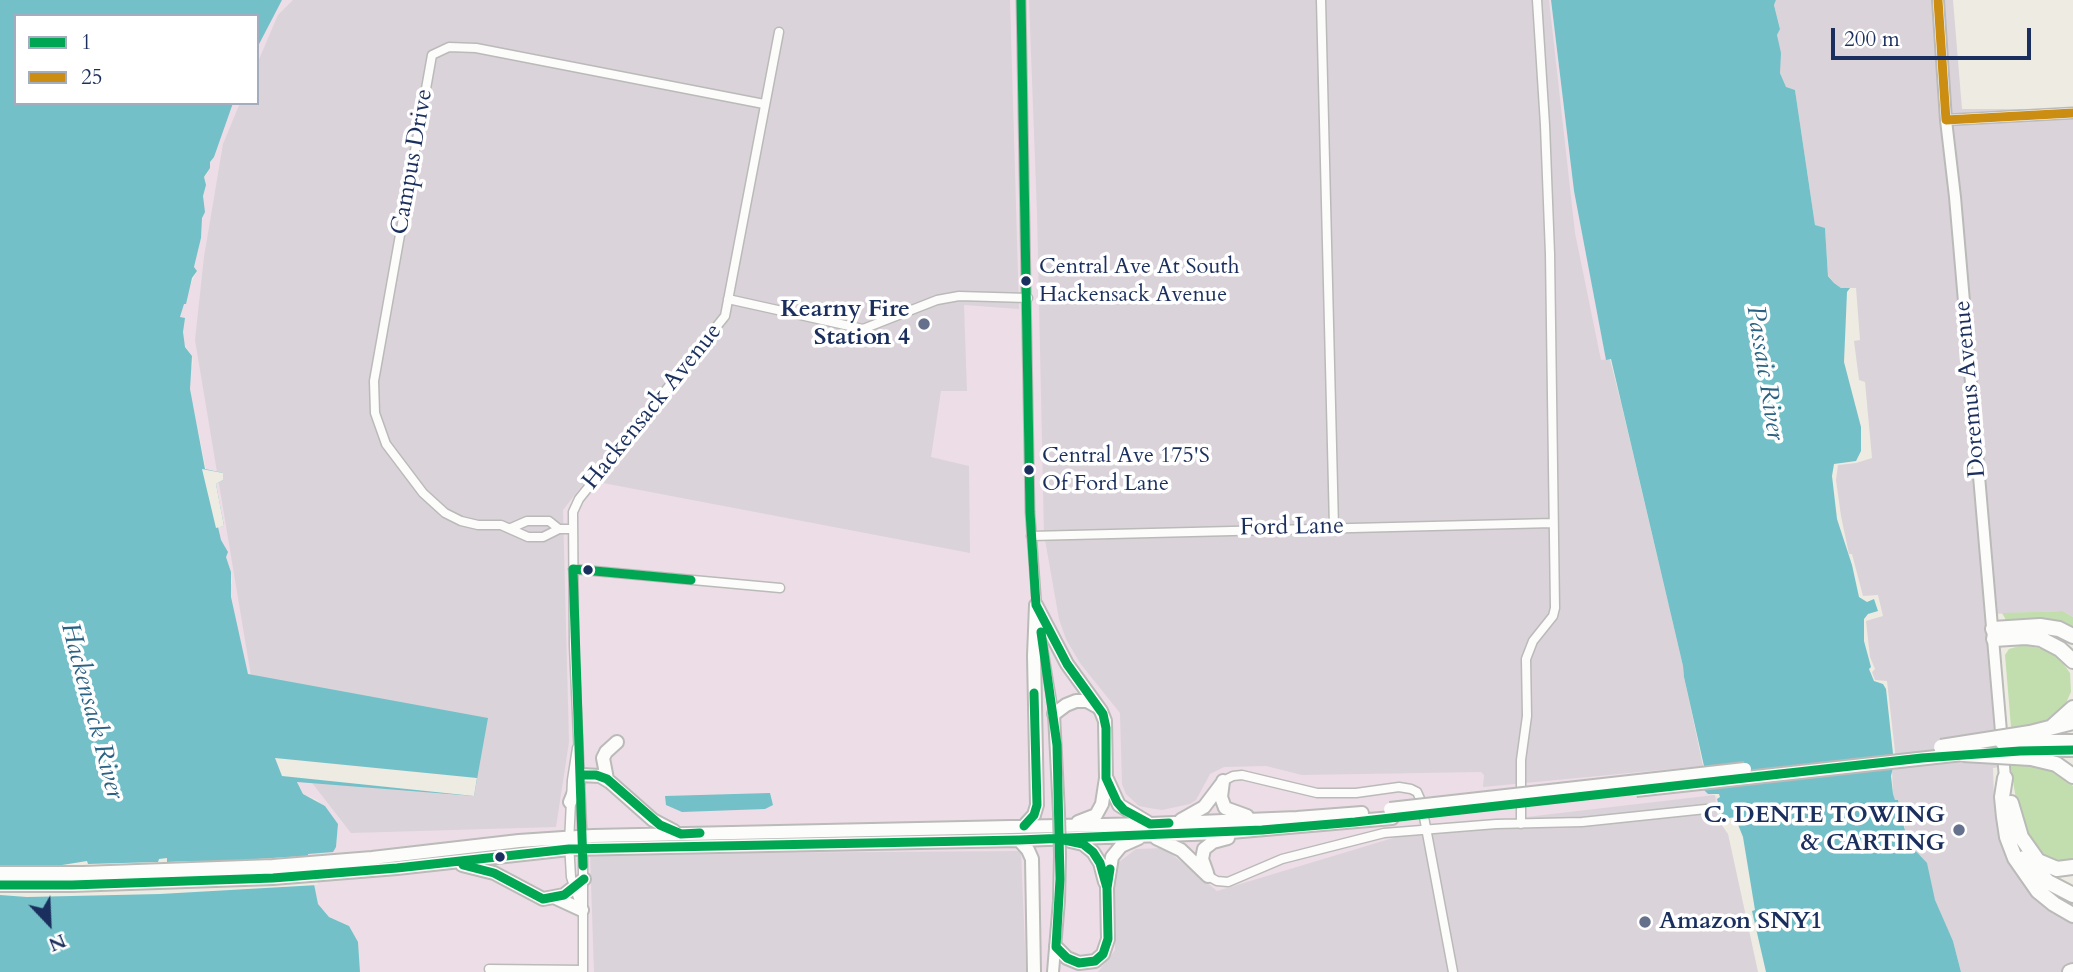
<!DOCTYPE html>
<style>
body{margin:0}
#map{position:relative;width:2073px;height:972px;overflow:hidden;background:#eeebe2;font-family:Cardo,serif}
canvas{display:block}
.legend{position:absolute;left:14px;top:14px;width:245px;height:91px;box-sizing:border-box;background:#fff;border:2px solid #a4acbf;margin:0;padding:9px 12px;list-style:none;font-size:21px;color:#1b2f5e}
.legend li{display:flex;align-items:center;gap:14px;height:35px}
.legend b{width:35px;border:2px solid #a4acbf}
.north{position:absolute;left:14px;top:888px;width:70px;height:70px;-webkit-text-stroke:5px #fff;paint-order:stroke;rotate:157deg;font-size:19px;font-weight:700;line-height:28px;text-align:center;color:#1b2f5e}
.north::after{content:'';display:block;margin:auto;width:24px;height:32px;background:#1b2f5e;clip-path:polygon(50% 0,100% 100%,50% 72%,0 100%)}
.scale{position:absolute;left:1831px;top:28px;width:200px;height:32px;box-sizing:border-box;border:4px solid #1b2f5e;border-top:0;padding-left:9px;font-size:21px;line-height:24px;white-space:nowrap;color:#1b2f5e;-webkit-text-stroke:5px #fff;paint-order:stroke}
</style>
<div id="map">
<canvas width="2073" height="972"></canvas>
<ul class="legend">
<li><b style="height:9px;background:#00a651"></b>1</li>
<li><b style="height:9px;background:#cb8e13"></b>25</li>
</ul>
<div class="north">N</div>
<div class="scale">200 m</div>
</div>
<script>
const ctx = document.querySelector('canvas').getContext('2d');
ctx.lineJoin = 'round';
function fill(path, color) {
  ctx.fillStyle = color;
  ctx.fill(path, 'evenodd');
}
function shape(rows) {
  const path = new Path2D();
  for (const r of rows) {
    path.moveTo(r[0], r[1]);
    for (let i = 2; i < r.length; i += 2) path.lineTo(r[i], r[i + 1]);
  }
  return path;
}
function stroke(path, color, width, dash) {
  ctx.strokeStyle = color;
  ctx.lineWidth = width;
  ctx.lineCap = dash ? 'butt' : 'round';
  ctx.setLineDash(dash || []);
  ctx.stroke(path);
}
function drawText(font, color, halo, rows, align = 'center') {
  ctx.font = font + ' Cardo,serif';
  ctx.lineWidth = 7;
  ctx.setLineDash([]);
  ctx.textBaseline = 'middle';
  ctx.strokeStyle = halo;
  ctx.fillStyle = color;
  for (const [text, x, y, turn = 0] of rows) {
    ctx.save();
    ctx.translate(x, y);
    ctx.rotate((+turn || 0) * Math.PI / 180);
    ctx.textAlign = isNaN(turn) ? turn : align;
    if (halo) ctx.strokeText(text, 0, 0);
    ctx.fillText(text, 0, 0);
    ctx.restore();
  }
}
fill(shape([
 [282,0,1551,0,1574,191,1606,359,1621,403,1683,666,1684,677,1703,766,1704,790,1717,797,1718,820,1728,834,1758,972,360,972,358,942,347,925,329,917,318,904,315,904,308,853,336,847,338,824,317,800,303,794,248,675,228,590,232,583,231,572,216,528,222,515,216,483,206,470,193,405,191,402,189,374,193,363,192,356,182,341,180,317,186,294,197,271,194,267,201,238,204,177,207,174,218,133,231,103,257,103,257,44]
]), '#eddde6');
fill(shape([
 [293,0,1010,0,1019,309,964,305,967,391,941,391,931,457,969,466,970,553,603,483,650,425,637,415,563,510,569,742,556,827,351,833,309,779,251,676,195,340,204,257,223,144,240,103,257,103,257,64,278,15],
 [1029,0,1549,0,1575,233,1601,360,1610,359,1621,403,1683,666,1684,677,1703,766,1483,787,1484,775,1481,772,1302,775,1266,766,1224,767,1210,774,1196,800,1190,804,1162,810,1149,808,1139,806,1126,794,1122,784,1120,713,1080,663,1066,639,1059,619,1044,534,1037,213],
 [1776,0,1953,0,1962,109,2073,109,2073,617,2063,611,1991,614,2005,766,1993,768,1994,797,2001,841,2009,861,2027,889,2047,907,2073,922,2073,972,1961,972,1953,941,1938,909,1916,851,1907,838,1898,800,1895,800,1893,795,1892,770,1897,769,1887,681,1875,680,1872,672,1875,669,1870,657,1866,621,1883,616,1878,595,1863,596,1852,554,1849,554,1841,516,1836,480,1838,465,1856,463,1872,458,1865,382,1859,380,1854,341,1860,340,1856,288,1841,288,1834,283,1828,275,1825,229,1815,225,1795,90,1786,88,1780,73,1777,35,1780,28,1774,5],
 [1715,795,1718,820,1728,834,1758,972,1098,972,1115,950,1115,865,1136,849,1164,848,1217,891,1423,829],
 [1021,851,1026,972,594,972,590,854]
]), '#dbd3da');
fill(shape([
 [2063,611,2073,617,2073,629,2064,624,2038,620,2014,622,2006,620,2002,613],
 [2023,645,2043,649,2060,659,2070,673,2071,692,2065,705,2054,717,2024,728,2011,727,2005,655,2009,649],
 [2010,763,2040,765,2062,775,2073,786,2073,860,2055,863,2042,859,2020,823]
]), '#c2deaf');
fill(shape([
 [0,0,282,0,257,48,257,16,16,16,16,103,233,103,214,157,210,162,210,168,204,177,206,185,203,196,205,212,202,218,201,238,194,267,197,271,192,278,186,304,184,304,180,317,185,318,183,332,185,347,192,356,190,389,205,469,223,473,223,480,216,484,224,526,218,527,221,540,228,552,226,557,231,572,231,597,248,674,488,718,474,796,297,782,303,794,325,806,338,824,336,847,333,852,308,854,318,904,329,917,349,926,358,942,360,972,0,972],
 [1551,0,1776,0,1774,5,1780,29,1777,35,1781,53,1780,73,1786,87,1795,90,1815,225,1825,228,1828,276,1834,283,1841,288,1850,288,1847,292,1844,362,1861,427,1861,451,1856,461,1834,464,1832,476,1837,519,1852,565,1859,597,1867,602,1874,599,1878,611,1868,614,1864,619,1864,641,1871,667,1869,669,1874,681,1883,684,1886,689,1894,763,1891,776,1893,794,1895,800,1898,800,1904,827,1910,845,1927,863,1935,900,1953,941,1961,972,1766,972,1752,911,1755,910,1743,837,1735,817,1718,820,1718,815,1723,808,1718,803,1717,799,1720,797,1719,794,1708,794,1704,790,1704,766,1684,677,1683,666,1611,359,1606,360,1574,191],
 [770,793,773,805,765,809,682,812,666,805,665,796]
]), '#74c0c8');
fill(shape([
 [202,469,223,473,223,480,216,484,224,526,216,528],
 [275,758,477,778,474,796,282,776],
 [336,854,312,856,318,885,160,894,27,897,0,895,0,866,56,866,87,861,88,864,158,862,159,859,167,858,167,862,190,861,193,863]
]), '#eeebe2');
const minor = shape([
 [1021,0,1030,512,1037,607],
 [1321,0,1334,527],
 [728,299,863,329,937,300,959,296,1028,298],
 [511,528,527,521,549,521,559,529],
 [573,529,559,529,543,537,528,537,501,525,478,525,461,521,445,513,423,493,386,444,375,413,374,381,432,55,449,47,476,48,764,104],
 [1031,536,1553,523],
 [573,569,780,588],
 [1039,624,1054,714],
 [577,748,572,780,569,843,571,877,580,904],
 [1223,781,1233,776,1242,775,1317,793,1356,793,1399,787,1411,789,1417,792,1421,801,1453,972],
 [1521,824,1521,760,1527,716,1526,659,1533,641,1553,616,1555,608,1550,254,1545,125,1537,0],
 [1208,876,1217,881,1228,882,1282,859,1384,833,1496,824,1582,822,1706,809],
 [489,969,583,970],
 [583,972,583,849,574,646,573,512,579,499,725,316,779,32]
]);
const tertiary = shape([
 [1946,120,2073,113]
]);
const secondary = shape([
 [1938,0,1946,120,1955,197,2005,778],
 [1054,714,1059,813],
 [1053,972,1059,901,1060,856]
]);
const trunk = shape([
 [1036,605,1067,664,1101,711,1105,721,1106,778,1102,804,1096,815,1078,822],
 [1054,714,1066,705,1076,701,1087,701,1096,706],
 [2033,741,2073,741],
 [2032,750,2073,750],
 [1746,778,1963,754],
 [607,779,603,758,606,752,617,742],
 [1107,779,1119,805,1147,822],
 [1223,781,1221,797,1225,808,1247,816],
 [570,802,581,775,600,776,610,782,653,820,674,831],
 [1181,820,1204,807,1223,782],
 [1024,826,1034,815,1037,805,1034,656,1036,605],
 [1156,838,1181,850,1208,876],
 [1019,840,1028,850,1032,859,1034,972],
 [1070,841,1083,844,1093,852,1100,863,1105,882],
 [462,865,494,873,543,899,564,895,584,879],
 [0,873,83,873,273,866,372,858,519,841,593,836,1150,824,1297,818,1362,813],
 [1207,873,1202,859,1204,849,1213,842,1228,838],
 [0,885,72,885,273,878,397,868,569,849,1019,840,1219,833,1392,818],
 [556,898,582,910],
 [1056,947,1067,958,1079,963,1095,961,1103,954,1108,939,1107,888,1112,857,1121,846,1139,838]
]);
const motorway = shape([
 [1993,629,2040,626,2059,629,2073,636],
 [1994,639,2026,637,2041,639,2060,649,2073,661],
 [2053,726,2073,708],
 [2030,733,2073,722],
 [2031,758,2056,764,2073,776],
 [2005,778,2002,797,2004,817,2007,837,2015,858,2038,891,2054,904,2073,915],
 [2011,803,2021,837,2038,861,2057,869,2073,867],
 [2024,858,2048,882,2073,895],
 [2070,972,2073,971]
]);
stroke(minor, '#babab8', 11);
stroke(tertiary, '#babab8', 13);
stroke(secondary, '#babab8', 14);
stroke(trunk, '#babab8', 16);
stroke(motorway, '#babab8', 18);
stroke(minor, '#fcfcfb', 8);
stroke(tertiary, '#fcfcfb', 10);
stroke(secondary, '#fcfcfb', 10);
stroke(trunk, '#fcfcfb', 12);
stroke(motorway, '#fcfcfb', 14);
const secondaryBridge = shape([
 [1059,813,1060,856]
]);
const trunkBridge = shape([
 [2002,743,2033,741],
 [2009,751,2032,750],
 [1636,790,1746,778],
 [1390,809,1745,769]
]);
const motorwayBridge = shape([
 [1941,747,2030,733],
 [1963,754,2031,758]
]);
stroke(secondaryBridge, '#babab8', 14, []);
stroke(trunkBridge, '#babab8', 16, []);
stroke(motorwayBridge, '#babab8', 18, []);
stroke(secondaryBridge, '#fcfcfb', 10);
stroke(trunkBridge, '#fcfcfb', 12);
stroke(motorwayBridge, '#fcfcfb', 14);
stroke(shape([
 [1021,0,1030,512,1036,605,1067,664,1103,714,1106,728,1106,778,1117,802,1124,810,1150,824,1169,823],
 [573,569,583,866],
 [573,569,691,580],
 [1041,632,1057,745,1060,879,1056,947],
 [581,775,596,775,607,779,660,825,681,834,700,833],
 [1024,826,1034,815,1037,805,1034,693],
 [1064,840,1083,844,1093,852,1100,863,1107,888],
 [463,865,494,873,543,899,564,895,584,879],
 [0,885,72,885,273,878,397,868,569,849,1019,840,1262,830,1355,822,1922,758,2020,751,2073,750],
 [1056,947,1067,958,1079,963,1095,961,1103,954,1108,939,1107,888,1110,869]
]), '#00a651', 9);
stroke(shape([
 [1938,0,1946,120,2073,113]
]), '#cb8e13', 9);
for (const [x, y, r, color] of [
 [1026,281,6,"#1b2f5e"],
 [924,324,7,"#65718c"],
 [1029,470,6,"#1b2f5e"],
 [588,570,6,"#1b2f5e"],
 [1959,830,7,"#65718c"],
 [500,857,6,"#1b2f5e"],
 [1645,922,7,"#65718c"]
]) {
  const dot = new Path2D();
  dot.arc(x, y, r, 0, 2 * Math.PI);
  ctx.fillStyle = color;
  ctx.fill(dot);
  stroke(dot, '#fff', 2.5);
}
drawText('22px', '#1b2f5e', '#fff', [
 ["Central Ave At South",1039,268],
 ["Hackensack Avenue",1039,296],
 ["Central Ave 175'S",1042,457],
 ["Of Ford Lane",1042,485]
], 'left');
drawText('24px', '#1b2f5e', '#fff', [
 ["Campus Drive",413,162,-80],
 ["Doremus Avenue",1971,389,-95],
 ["Hackensack Avenue",653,407,-51],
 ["Ford Lane",1292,528,-1]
]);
drawText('bold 24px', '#1b2f5e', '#fff', [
 ["Kearny Fire",910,310],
 ["Station 4",910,338],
 ["C. DENTE TOWING",1945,816],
 ["& CARTING",1945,844],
 ["Amazon SNY1",1659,922,"left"]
], 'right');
drawText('italic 26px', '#2a6284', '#fff', [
 ["Passaic River",1764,373,81],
 ["Hackensack River",91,711,75]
]);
</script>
